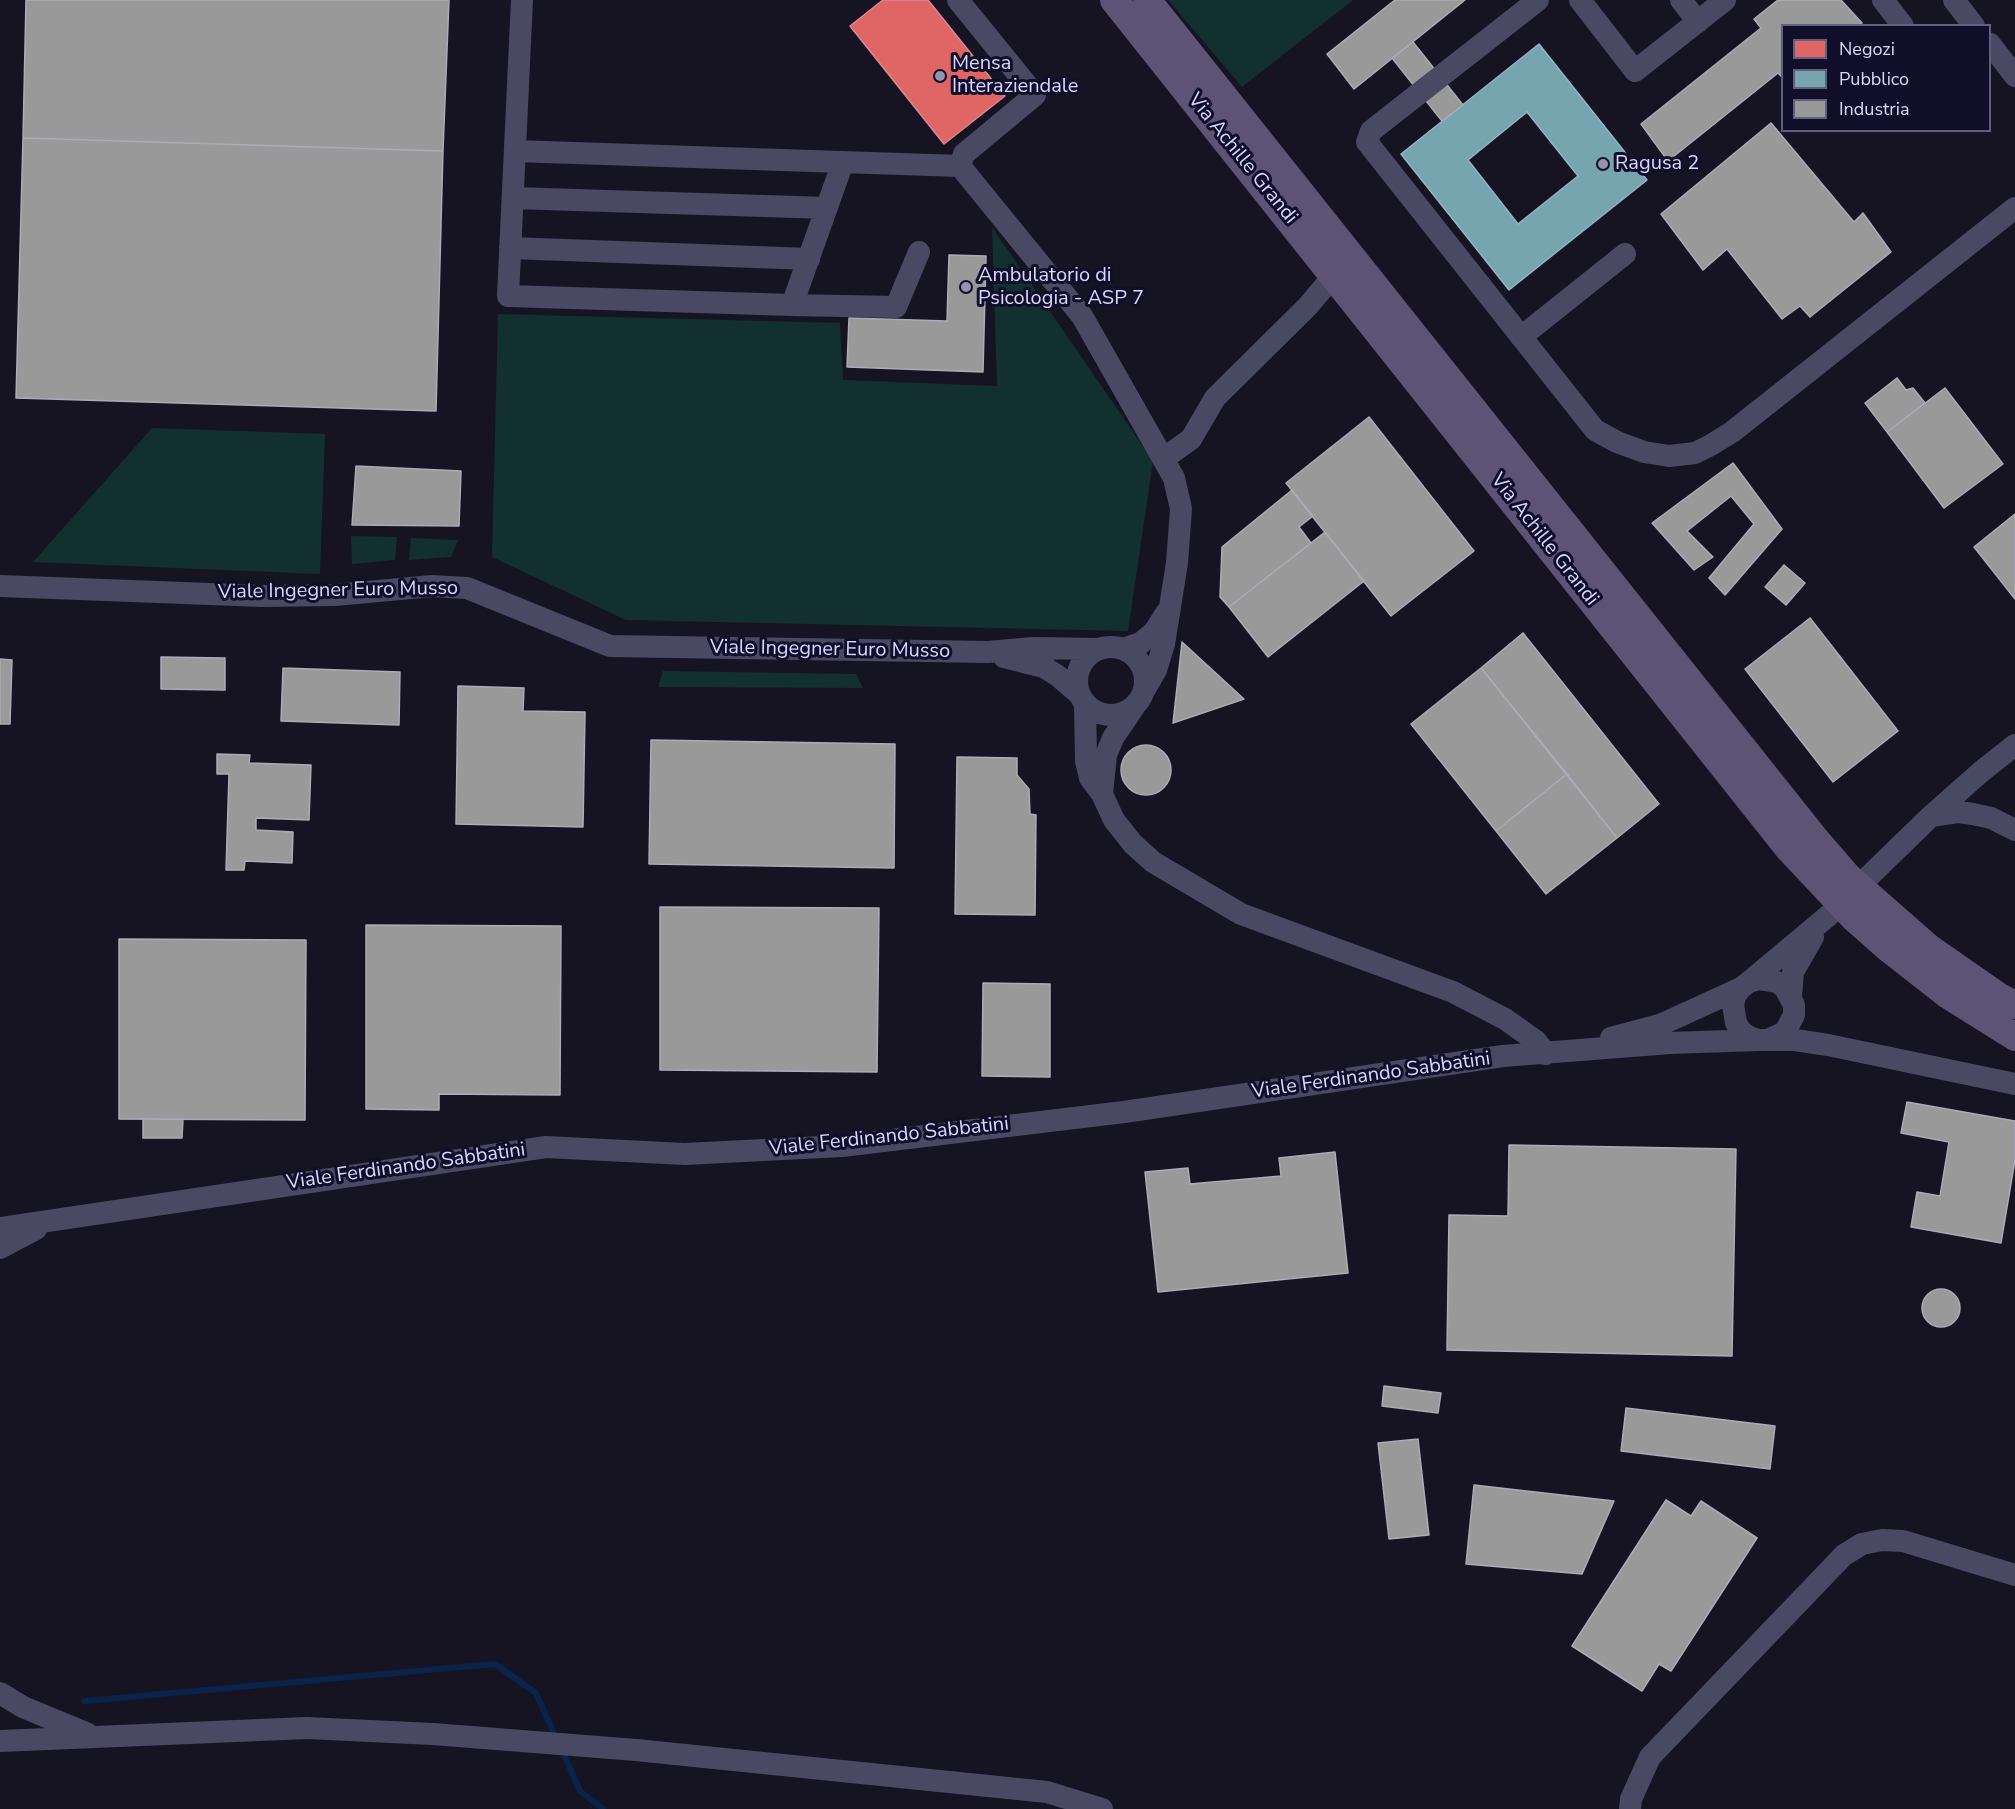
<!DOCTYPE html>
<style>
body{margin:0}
#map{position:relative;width:2015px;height:1809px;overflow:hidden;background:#161423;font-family:"Nunito Sans",sans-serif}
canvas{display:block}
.legend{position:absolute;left:1781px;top:24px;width:210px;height:108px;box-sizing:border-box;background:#110e29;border:2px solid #615e7f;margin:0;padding:8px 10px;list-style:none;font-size:18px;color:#d9d6ff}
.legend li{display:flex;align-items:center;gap:12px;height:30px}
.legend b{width:30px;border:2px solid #615e7f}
</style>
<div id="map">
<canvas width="2015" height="1809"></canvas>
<ul class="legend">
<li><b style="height:16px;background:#e06666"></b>Negozi</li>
<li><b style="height:16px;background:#76a5af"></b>Pubblico</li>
<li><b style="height:16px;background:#999"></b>Industria</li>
</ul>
</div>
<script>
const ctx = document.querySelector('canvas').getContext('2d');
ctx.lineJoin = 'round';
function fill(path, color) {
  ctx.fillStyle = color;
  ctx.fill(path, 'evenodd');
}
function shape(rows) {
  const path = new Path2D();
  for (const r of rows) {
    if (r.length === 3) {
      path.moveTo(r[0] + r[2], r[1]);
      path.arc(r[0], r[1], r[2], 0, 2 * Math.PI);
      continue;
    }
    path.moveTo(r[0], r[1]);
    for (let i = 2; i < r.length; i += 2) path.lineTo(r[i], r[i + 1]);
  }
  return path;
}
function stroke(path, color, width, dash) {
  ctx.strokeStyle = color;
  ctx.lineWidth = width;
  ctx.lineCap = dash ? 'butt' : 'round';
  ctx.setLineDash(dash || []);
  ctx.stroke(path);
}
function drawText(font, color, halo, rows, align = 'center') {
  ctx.font = font + ' "Nunito Sans",sans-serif';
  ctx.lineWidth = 6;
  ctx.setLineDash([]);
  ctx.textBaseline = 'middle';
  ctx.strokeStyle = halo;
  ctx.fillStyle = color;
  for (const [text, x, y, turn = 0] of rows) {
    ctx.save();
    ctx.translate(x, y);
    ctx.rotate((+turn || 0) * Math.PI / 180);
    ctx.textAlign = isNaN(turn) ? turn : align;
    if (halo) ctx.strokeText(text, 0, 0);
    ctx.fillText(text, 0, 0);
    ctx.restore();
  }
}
fill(shape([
 [1168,0,1353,0,1242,87],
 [992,227,1153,461,1128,631,626,620,492,557,498,314,840,323,843,380,997,386],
 [152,428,325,434,320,574,33,562],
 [351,536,397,537,395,560,352,564],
 [411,538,458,540,451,557,409,560],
 [663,671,856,674,863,688,658,687]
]), '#12302f');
const shops = shape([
 [883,0,928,0,1005,96,944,144,850,26,883,0]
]);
fill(shops, '#e06666');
stroke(shops, '#de8894', 1.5);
const public = shape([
 [1539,44,1647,180,1509,290,1401,154,1539,44],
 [1527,112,1578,176,1518,224,1468,160,1527,112]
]);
fill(public, '#76a5af');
stroke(public, '#94b4c7', 1.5);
const industry = shape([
 [26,0,449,0,443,151,23,138,26,0],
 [1395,0,1465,0,1354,89,1327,54,1395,0],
 [1778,0,1841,0,1862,23,1859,26,1782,26,1782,77,1778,73,1668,161,1641,124,1761,28,1754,19,1778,0],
 [1413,42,1463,105,1442,121,1392,58,1413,42],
 [1771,123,1854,222,1863,213,1891,252,1810,317,1800,306,1782,319,1727,249,1703,270,1661,214,1771,123],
 [23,138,443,151,436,411,16,398,23,138],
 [949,255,986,256,983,372,847,367,849,318,947,321,949,255],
 [1897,378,1906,390,1913,388,1925,403,1887,432,1865,403,1897,378],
 [1945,388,2003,464,1944,508,1887,432,1945,388],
 [1369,417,1474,551,1391,616,1286,483,1369,417],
 [1733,463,1782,529,1725,595,1709,578,1754,524,1731,496,1687,531,1713,557,1694,570,1652,523,1733,463],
 [356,466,461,471,459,526,352,525,356,466],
 [1292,490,1313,516,1299,527,1311,543,1229,607,1220,597,1222,547,1292,490],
 [2015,514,2015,599,1974,547,2015,514],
 [1325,532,1364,581,1268,657,1229,607,1325,532],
 [1784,565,1805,583,1786,605,1765,587,1784,565],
 [1810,618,1898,731,1833,782,1745,669,1810,618],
 [1523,633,1659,804,1617,838,1481,668,1523,633],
 [1182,642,1244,699,1173,723,1182,642],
 [161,657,225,658,225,690,161,689,161,657],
 [0,659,12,660,10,724,0,724,0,659],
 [283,668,400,672,399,725,281,721,283,668],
 [1481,668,1567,774,1496,831,1411,724,1481,668],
 [458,686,524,688,523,711,585,712,583,827,456,824,458,686],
 [651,740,895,744,894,868,649,864,651,740],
 [1146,770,25],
 [217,754,250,755,249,763,311,765,309,820,256,818,256,830,293,832,292,863,245,861,244,870,226,870,229,774,217,774,217,754],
 [957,757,1017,758,1017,775,1029,789,1030,814,1036,815,1035,915,955,914,957,757],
 [1567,774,1617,838,1546,894,1496,831,1567,774],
 [660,907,879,908,877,1072,660,1070,660,907],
 [366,925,561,926,560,1095,439,1094,439,1110,366,1109,366,925],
 [119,939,306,940,305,1120,119,1119,119,939],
 [983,983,1050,984,1050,1077,982,1076,983,983],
 [1907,1102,2015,1121,2015,1160,2001,1243,1911,1227,1917,1192,1940,1196,1949,1142,1901,1133,1907,1102],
 [143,1119,183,1119,182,1138,143,1138,143,1119],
 [1509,1145,1736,1149,1732,1356,1447,1350,1449,1215,1508,1216,1509,1145],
 [1335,1152,1348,1273,1158,1292,1145,1172,1188,1168,1190,1184,1281,1176,1279,1158,1335,1152],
 [1941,1308,19],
 [1384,1386,1441,1393,1438,1413,1382,1406,1384,1386],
 [1626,1408,1775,1426,1770,1469,1621,1451,1626,1408],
 [1418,1439,1429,1535,1389,1539,1378,1443,1418,1439],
 [1474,1485,1614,1501,1582,1574,1466,1564,1474,1485],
 [1666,1500,1691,1516,1701,1501,1757,1538,1671,1671,1659,1664,1642,1691,1572,1646,1666,1500]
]);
fill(industry, '#999');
stroke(industry, '#acabb8', 1.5);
stroke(shape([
 [84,1701,495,1664,536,1693,556,1738],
 [562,1750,580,1791,603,1809]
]), '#09234a', 6);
stroke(shape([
 [522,0,508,296,792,305,896,307,919,252],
 [958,0,1035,95,964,154,960,166],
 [1538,0,1371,131,1367,142,1595,430,1617,442,1644,452,1669,456,1695,453,1711,445,1732,432,2015,208],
 [1580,0,1635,71,1725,0],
 [1681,0,1698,22],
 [1883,0,1903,26],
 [1954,0,1974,26],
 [1990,44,2015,76],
 [515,151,960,166,1082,316,1174,478,1181,509,1177,563,1164,644,1156,670,1145,689],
 [513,198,827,208],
 [510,248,809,259],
 [792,305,843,162],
 [1521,337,1625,254],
 [1163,459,1191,439,1215,398,1308,306,1334,275],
 [0,586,262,596,335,595,432,586,467,588,610,646,988,652,1033,648,1098,649],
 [1111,681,34],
 [1123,649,1141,643,1154,632,1166,613],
 [1004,657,1044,667,1058,676,1080,695],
 [1085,704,1086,761,1090,778,1102,794,1114,820,1133,844,1153,862,1241,914,1453,992,1505,1019,1536,1041,1546,1054],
 [1102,794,1106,755,1113,738,1134,707],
 [1931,816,1958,812,1973,814,1991,818,2015,830],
 [1749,982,1828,916,1931,816,1982,771,2015,745],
 [1791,996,1793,972,1813,937],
 [1611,1038,1660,1025,1741,988],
 [1768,1040,1785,1032,1794,1015,1794,1005,1785,988,1777,982,1758,979,1749,982,1741,988,1735,996,1733,1005,1736,1023,1741,1031,1749,1037,1758,1040,1795,1040,1828,1045,2015,1084],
 [0,1228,546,1147,685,1154,842,1146,1124,1112,1503,1056,1670,1043,1758,1040],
 [0,1248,36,1229],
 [0,1693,23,1707,88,1734],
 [0,1741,307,1728,433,1734,636,1750,1047,1792,1102,1809],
 [1630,1809,1631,1799,1650,1757,1844,1555,1862,1544,1882,1540,1903,1541,2015,1575]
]), '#494964', 22);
stroke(shape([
 [1114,0,1789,849,1853,917,1888,948,1948,995,2015,1037],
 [1147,0,1816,840,1848,877,1929,948,1998,996,2015,1005]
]), '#5d5475', 28);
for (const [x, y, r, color] of [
 [940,76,6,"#9592b2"],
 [1603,164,6,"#9592b2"],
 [966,287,6,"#9592b2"]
]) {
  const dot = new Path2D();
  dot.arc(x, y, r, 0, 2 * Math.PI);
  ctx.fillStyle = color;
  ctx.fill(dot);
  stroke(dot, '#110e29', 2);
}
drawText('20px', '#d9d6ff', '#110e29', [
 ["Mensa",952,64],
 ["Interaziendale",952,87],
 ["Ragusa 2",1615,164],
 ["Ambulatorio di",978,276],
 ["Psicologia - ASP 7",978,299]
], 'left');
drawText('20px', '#d9d6ff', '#110e29', [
 ["Via Achille Grandi",1242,159,51],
 ["Via Achille Grandi",1544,540,52],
 ["Viale Ingegner Euro Musso",338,591,-1],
 ["Viale Ingegner Euro Musso",830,650,1],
 ["Viale Ferdinando Sabbatini",1371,1076,-8],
 ["Viale Ferdinando Sabbatini",889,1137,-6],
 ["Viale Ferdinando Sabbatini",406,1167,-8]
]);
</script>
